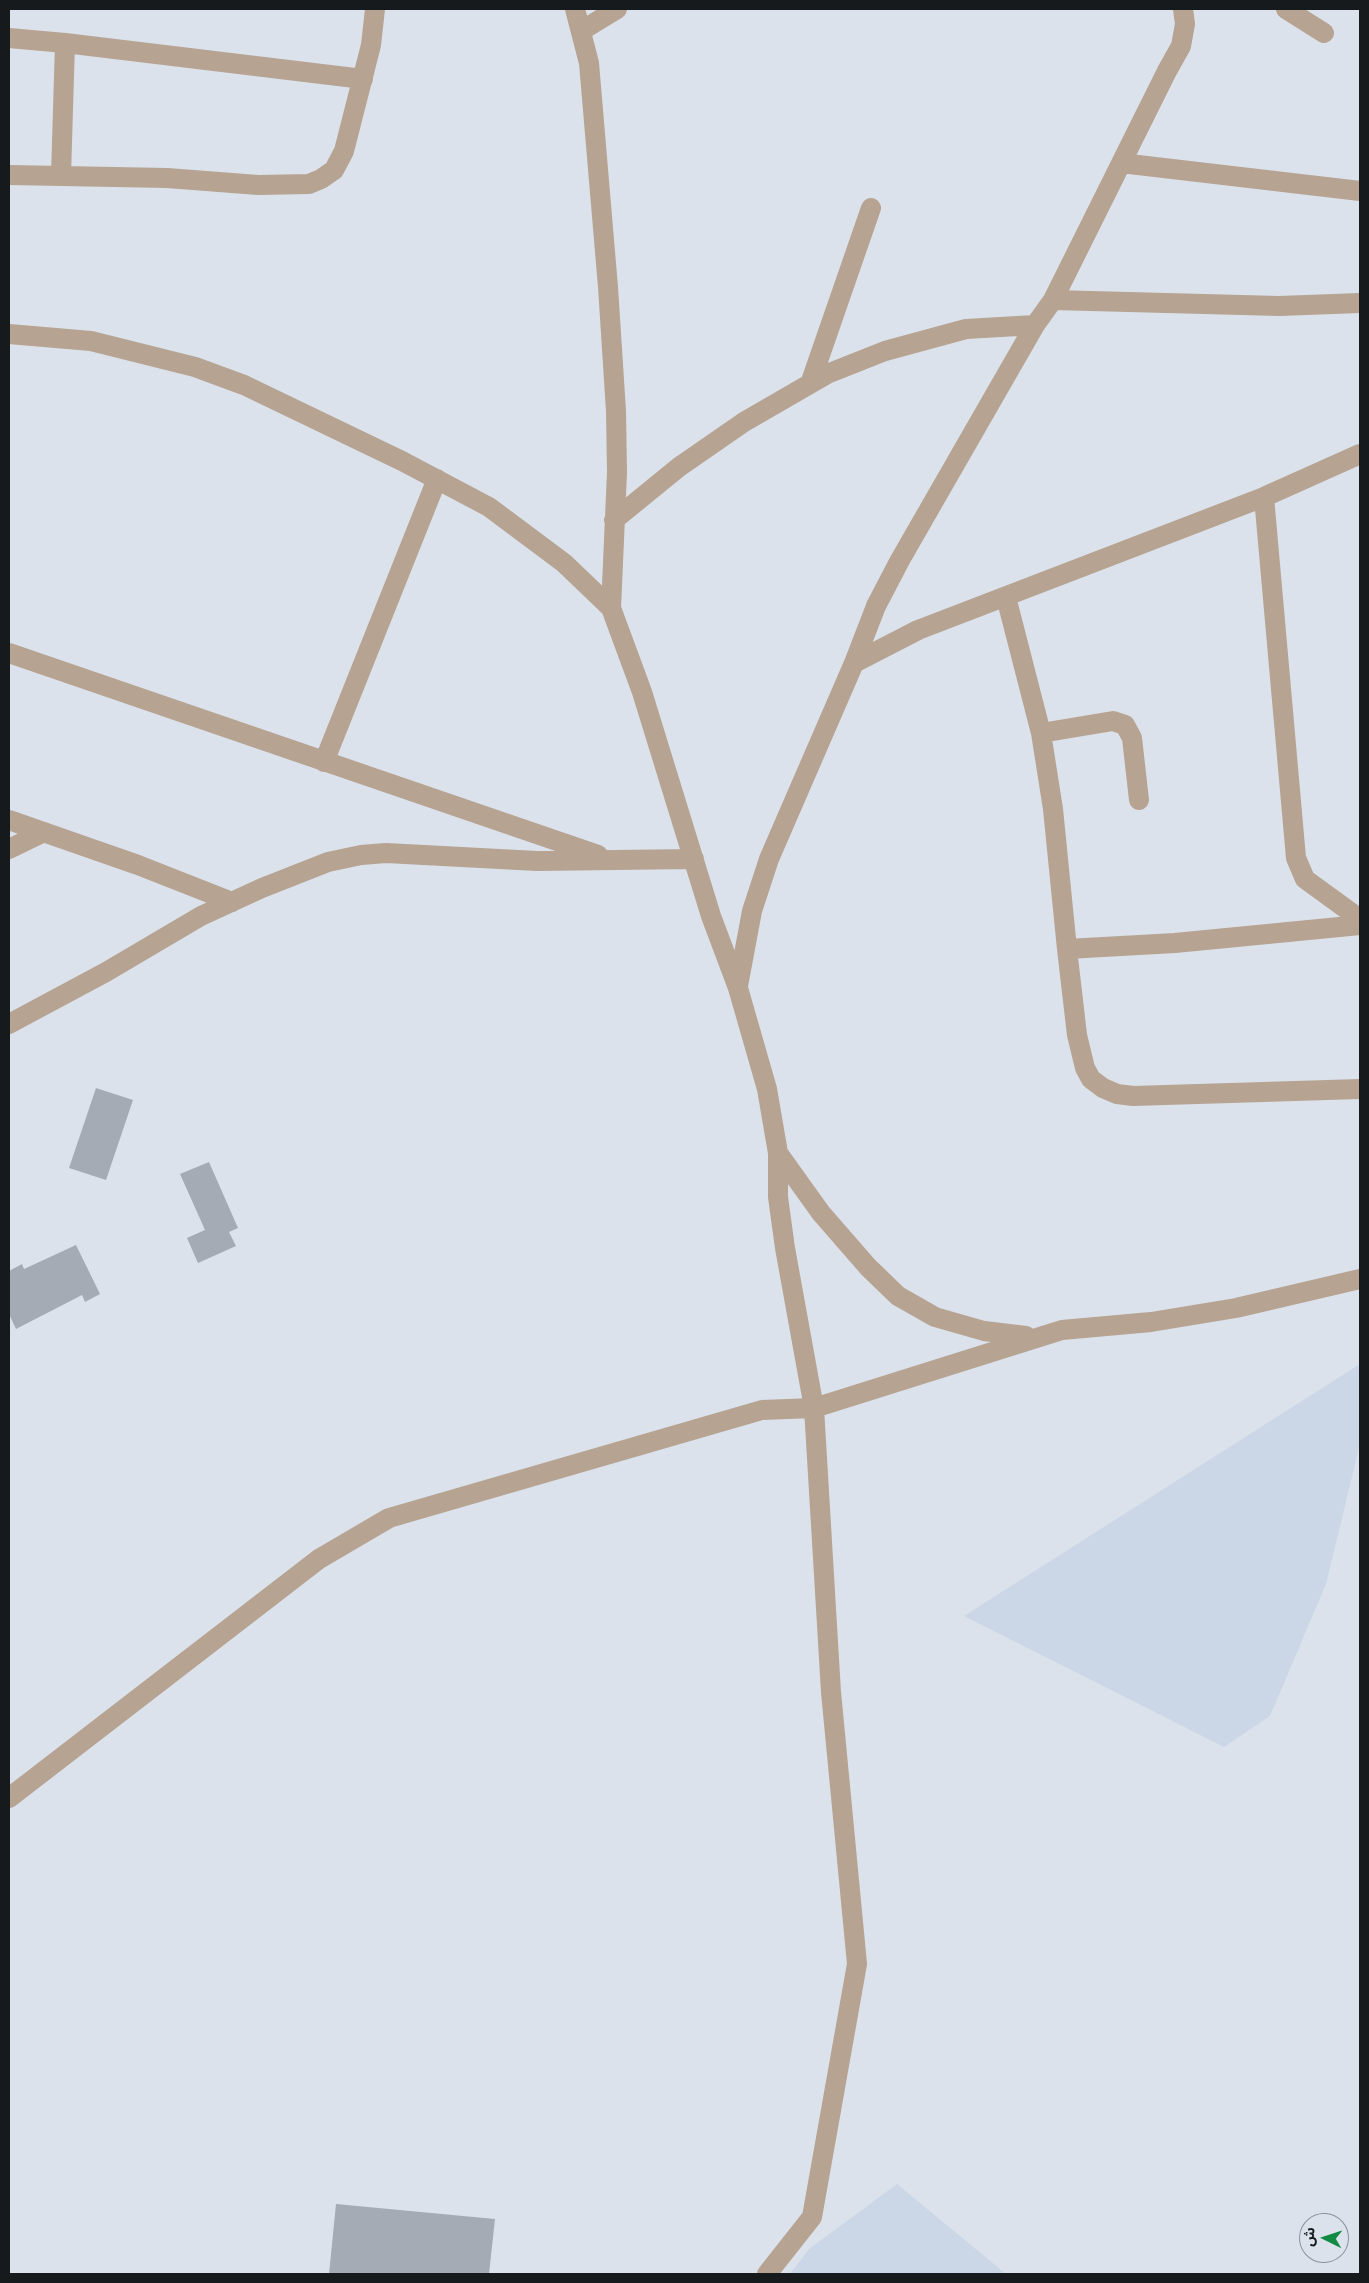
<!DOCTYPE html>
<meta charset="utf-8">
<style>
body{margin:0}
#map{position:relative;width:1369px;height:2283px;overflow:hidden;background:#dbe2eb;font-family:"Source Sans 3","Noto Sans Arabic",sans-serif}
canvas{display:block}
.frame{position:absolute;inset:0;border:10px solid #171a1d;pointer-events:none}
.north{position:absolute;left:1299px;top:2213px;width:50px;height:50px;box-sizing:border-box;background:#dbe2eb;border:1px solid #8d9299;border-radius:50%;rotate:274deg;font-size:14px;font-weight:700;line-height:20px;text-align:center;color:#171a1d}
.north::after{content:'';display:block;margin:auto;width:18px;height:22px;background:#118a44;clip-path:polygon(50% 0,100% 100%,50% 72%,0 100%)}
</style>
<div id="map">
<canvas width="1369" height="2283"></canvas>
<div class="frame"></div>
<div class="north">ش</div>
</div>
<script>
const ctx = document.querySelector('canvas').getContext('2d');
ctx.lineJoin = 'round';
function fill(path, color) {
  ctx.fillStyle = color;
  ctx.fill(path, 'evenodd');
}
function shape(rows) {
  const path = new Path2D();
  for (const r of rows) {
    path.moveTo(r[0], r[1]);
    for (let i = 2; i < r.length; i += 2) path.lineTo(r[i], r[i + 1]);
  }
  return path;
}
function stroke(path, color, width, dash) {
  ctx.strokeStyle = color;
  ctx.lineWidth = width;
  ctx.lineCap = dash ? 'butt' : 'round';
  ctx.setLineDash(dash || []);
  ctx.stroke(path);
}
fill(shape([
 [1360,1364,1360,1444,1326,1584,1270,1716,1224,1747,964,1616],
 [897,2184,1006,2274,790,2274,809,2249]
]), '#cbd7e6');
fill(shape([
 [96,1088,133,1100,106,1180,69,1168],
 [209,1162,238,1228,229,1232,236,1246,198,1263,187,1238,205,1230,180,1174],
 [76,1245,100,1294,85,1302,82,1295,16,1329,9,1314,9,1271,22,1264,24,1269],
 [336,2204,495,2219,489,2274,329,2274]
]), '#a4abb4');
stroke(shape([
 [575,9,589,63,608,287,616,411,617,472,611,608],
 [1286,9,1324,33],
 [581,31,617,9],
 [9,38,65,43,61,176],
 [65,43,363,79],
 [1121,163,1360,191],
 [9,175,167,178,258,185,309,184,321,179,334,170,344,151,371,45,375,9],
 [1053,300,1279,306,1360,303],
 [9,334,91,341,195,367,244,385,402,461,489,507,564,563,611,608,642,692,711,916,738,988,767,1089,778,1153,778,1197,785,1248,814,1408,831,1692,857,1964,812,2217,767,2274],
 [810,384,871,208],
 [1264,497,1296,858,1305,879,1360,919],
 [614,520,679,467,744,422,827,374,885,351,966,329,1035,325],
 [1006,597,1041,733,1053,809,1067,949,1175,943,1360,925],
 [9,653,598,855],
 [854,663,876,606,900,560,1035,325,1053,300,1167,71,1181,46,1185,24,1183,9],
 [1041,733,1113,721,1125,725,1132,738,1139,800],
 [324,762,437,479],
 [9,820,138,865,232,902],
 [9,849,44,832],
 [1067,949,1077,1035,1085,1068,1091,1079,1103,1088,1117,1094,1133,1096,1360,1089],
 [738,986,752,911,769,859,854,663,918,630,1264,497,1360,454],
 [9,1024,106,972,201,916,262,888,328,862,361,855,386,853,537,861,694,859],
 [778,1153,821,1213,868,1267,898,1296,935,1317,984,1331,1026,1336],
 [9,1798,319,1559,389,1518,762,1410,814,1408,1062,1330,1151,1322,1236,1308,1360,1279]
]), '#b6a392', 20);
</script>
